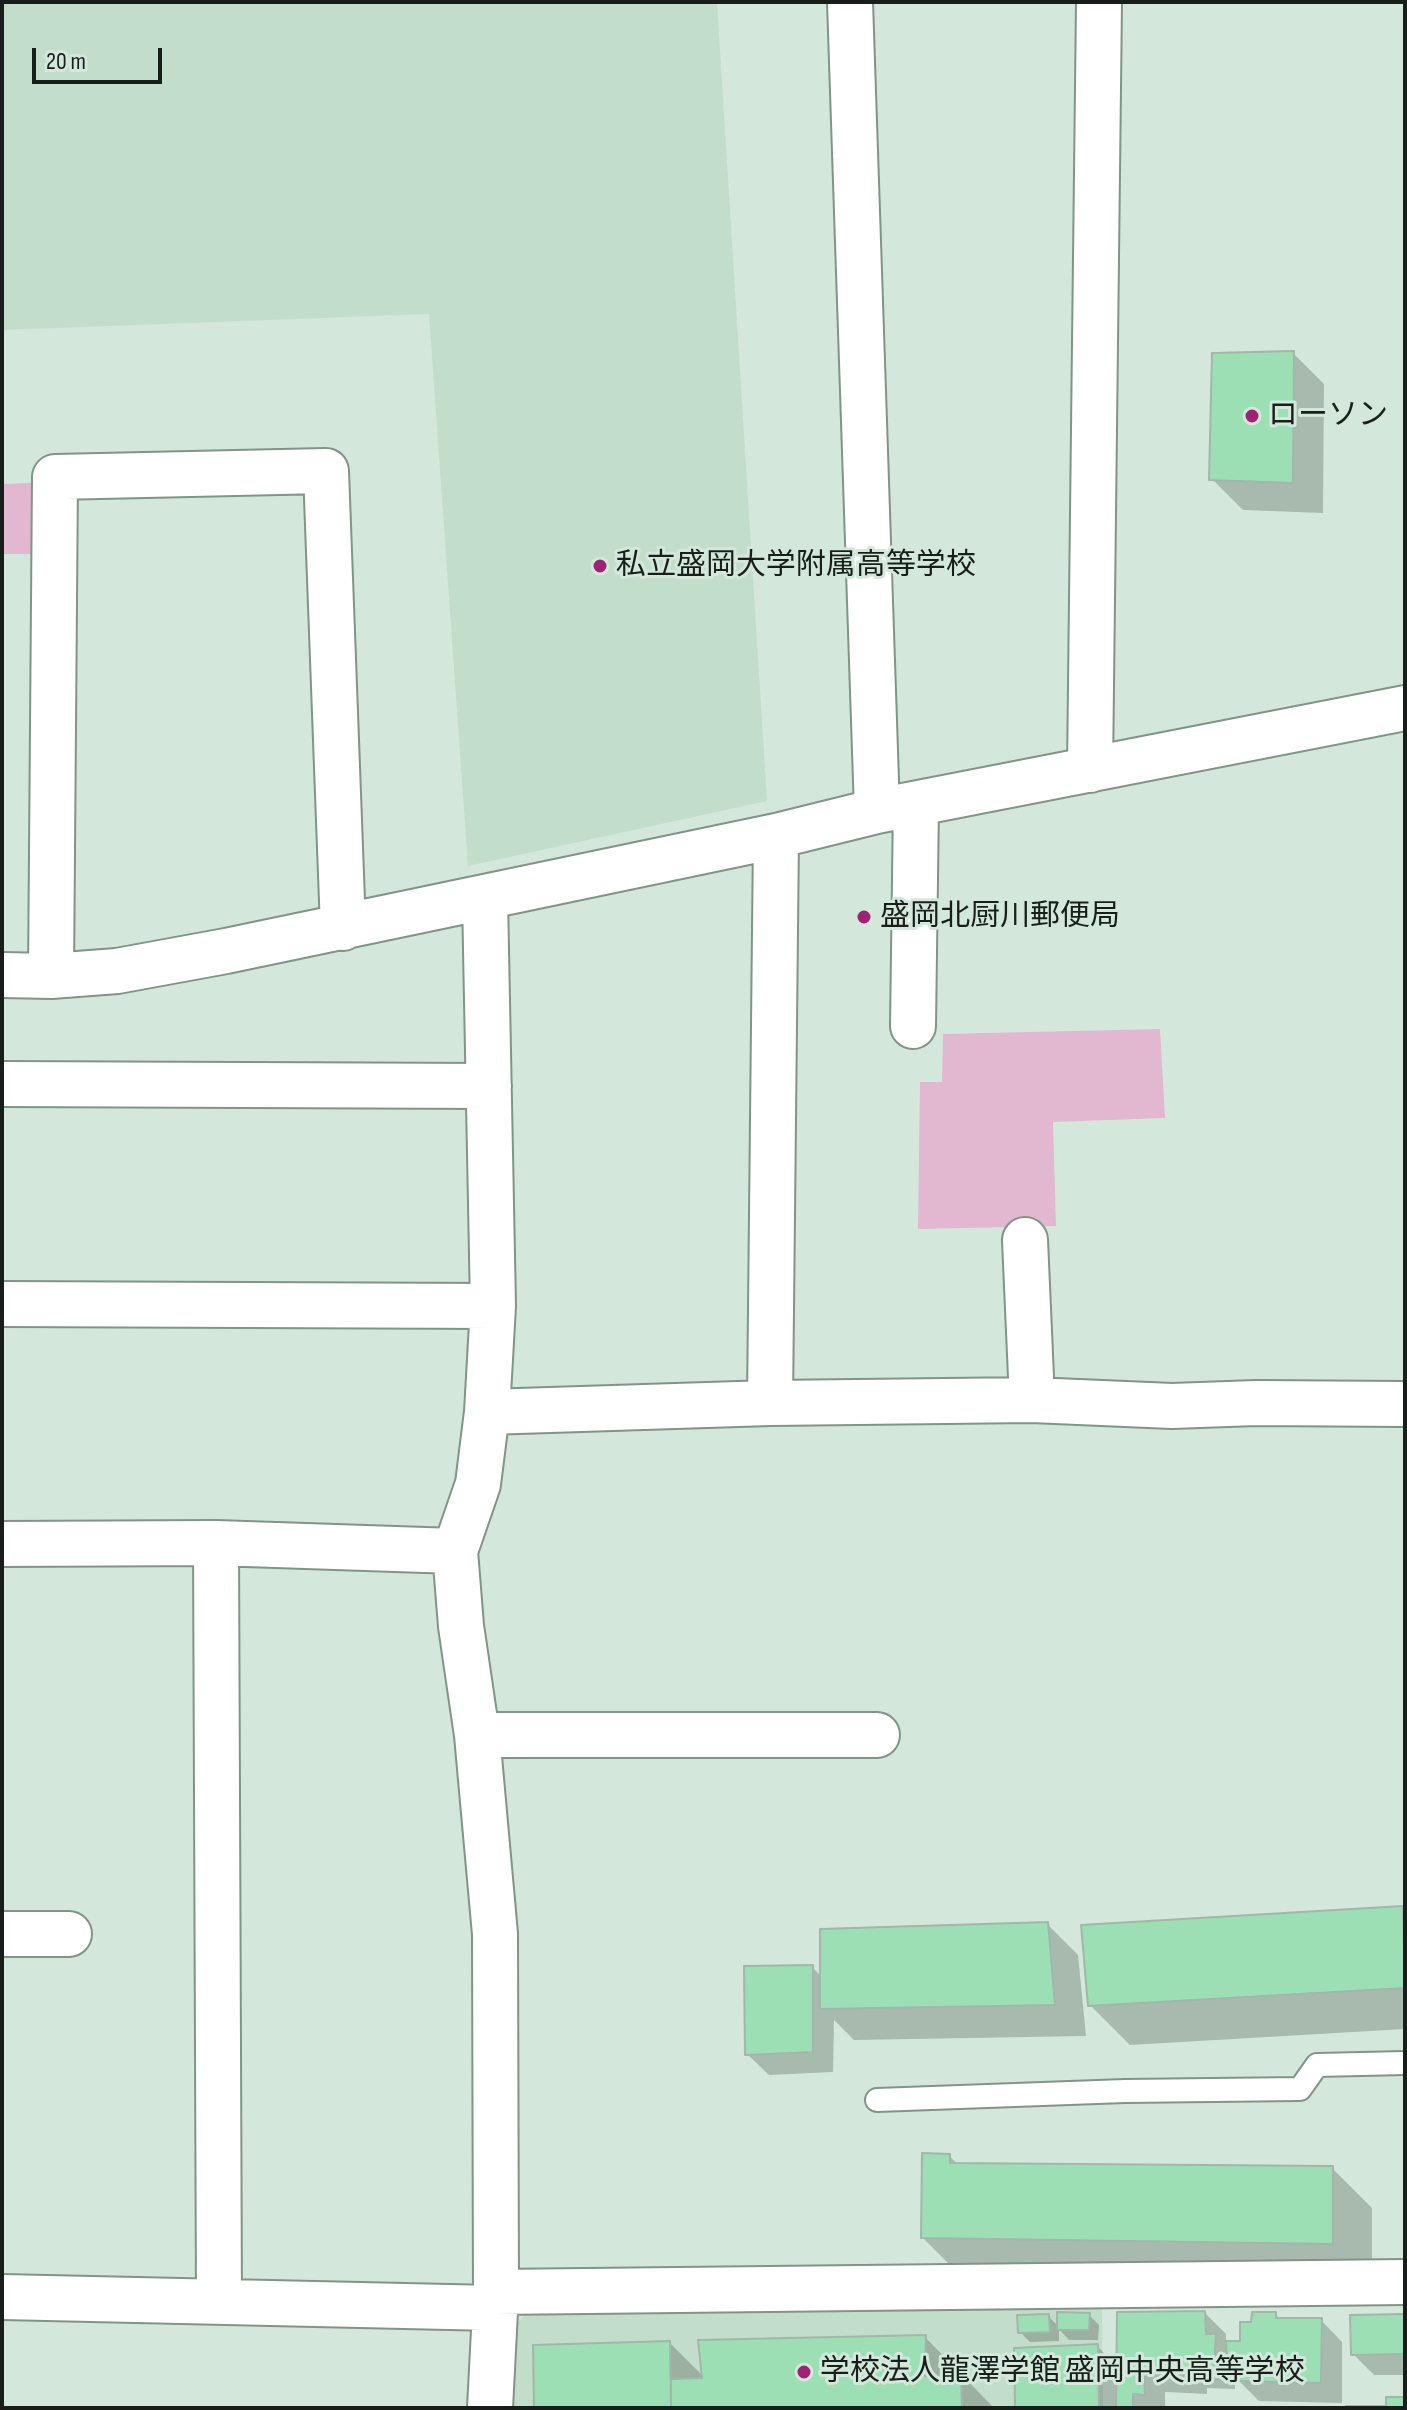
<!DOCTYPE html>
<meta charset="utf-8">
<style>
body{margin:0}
#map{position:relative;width:1407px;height:2410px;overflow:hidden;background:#d3e8da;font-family:"Sofia Sans Condensed",sans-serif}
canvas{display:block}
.frame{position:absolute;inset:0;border:4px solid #181f1b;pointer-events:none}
.scale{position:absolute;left:32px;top:48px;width:130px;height:36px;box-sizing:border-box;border:4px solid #181f1b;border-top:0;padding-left:10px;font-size:24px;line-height:28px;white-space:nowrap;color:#181f1b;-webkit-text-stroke:6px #d3e8da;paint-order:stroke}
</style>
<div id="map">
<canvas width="1407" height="2410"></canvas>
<div class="frame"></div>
<div class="scale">20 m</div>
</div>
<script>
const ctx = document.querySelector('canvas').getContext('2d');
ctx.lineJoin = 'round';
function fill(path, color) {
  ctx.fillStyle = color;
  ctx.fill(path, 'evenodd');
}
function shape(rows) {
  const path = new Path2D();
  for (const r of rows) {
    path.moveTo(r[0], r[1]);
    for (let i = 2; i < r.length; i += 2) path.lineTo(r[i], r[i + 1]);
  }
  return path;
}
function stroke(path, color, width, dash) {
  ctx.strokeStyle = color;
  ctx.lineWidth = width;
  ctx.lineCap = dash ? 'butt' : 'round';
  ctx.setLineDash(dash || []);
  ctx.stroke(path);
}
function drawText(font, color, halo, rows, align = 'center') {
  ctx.font = font + ' "Sofia Sans Condensed","Noto Sans JP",sans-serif';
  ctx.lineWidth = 6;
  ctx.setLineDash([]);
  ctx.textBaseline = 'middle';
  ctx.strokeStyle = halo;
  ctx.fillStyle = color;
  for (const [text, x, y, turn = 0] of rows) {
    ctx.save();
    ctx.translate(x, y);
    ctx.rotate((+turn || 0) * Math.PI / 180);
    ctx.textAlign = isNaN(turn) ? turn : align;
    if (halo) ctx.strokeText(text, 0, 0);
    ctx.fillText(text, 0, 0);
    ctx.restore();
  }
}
fill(shape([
 [2,2,717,2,767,801,468,866,429,314,2,330],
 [535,2304,1102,2306,1103,2408,506,2408,505,2336]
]), '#c2ddca');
fill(shape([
 [31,483,32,554,2,554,2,484],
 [1160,1029,1165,1118,1053,1122,1056,1226,918,1229,920,1082,942,1082,943,1034]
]), '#e2b8d0');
fill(shape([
 [1293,353,1324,384,1323,513,1243,510,1212,479],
 [1402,1908,1405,1912,1405,2029,1130,2045,1090,2005],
 [1047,1924,1078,1955,1086,2036,854,2040,834,2020,833,2072,769,2075,747,2054,812,1967,822,1977],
 [949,2156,959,2165,1332,2168,1372,2208,1372,2283,963,2278,923,2238],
 [1205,2313,1226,2334,1226,2343,1242,2343,1253,2324,1275,2314,1281,2320,1321,2320,1342,2342,1342,2403,1259,2401,1235,2377,1235,2389,1207,2388,1207,2394,1165,2392,1165,2408,1017,2408,1097,2346,1119,2368],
 [1089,2315,1099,2325,1098,2340,1069,2340,1059,2329,1059,2341,1030,2342,1020,2332,1048,2316,1059,2327],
 [1405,2316,1405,2375,1374,2375,1353,2354],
 [925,2337,994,2408,536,2408,670,2343,704,2377]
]), '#0003');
const building = shape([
 [1294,351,1293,483,1209,480,1212,353,1294,351],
 [1403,1906,1405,1988,1088,2006,1081,1925,1403,1906],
 [1048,1922,1055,2005,820,2009,820,1929,1048,1922],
 [813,1965,813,2052,745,2055,744,1966,813,1965],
 [922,2153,950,2154,950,2163,1333,2166,1333,2244,921,2238,922,2153],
 [1205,2311,1206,2334,1216,2334,1214,2369,1186,2368,1186,2374,1144,2372,1145,2395,1133,2394,1133,2408,1116,2408,1117,2312,1205,2311],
 [1057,2312,1090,2313,1089,2330,1057,2330,1057,2312],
 [1252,2312,1276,2312,1276,2318,1322,2318,1321,2383,1236,2381,1236,2360,1227,2360,1226,2341,1240,2341,1240,2322,1251,2322,1252,2312],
 [1049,2314,1050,2332,1018,2333,1017,2315,1049,2314],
 [1405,2314,1405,2354,1351,2355,1350,2315,1405,2314],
 [926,2335,925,2376,961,2373,962,2408,671,2408,671,2379,702,2378,698,2340,926,2335],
 [670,2341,671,2408,534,2408,533,2345,670,2341],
 [1098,2344,1099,2408,1015,2408,1014,2348,1098,2344],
 [1386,2397,1405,2397,1405,2408,1346,2408,1346,2406,1386,2406,1386,2397]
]);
fill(building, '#9cdfb5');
stroke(building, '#a2b6a9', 2);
const lane = shape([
 [877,2100,1125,2091,1300,2089,1317,2065,1405,2063]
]);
const street = shape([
 [850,2,877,811],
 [1090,770,1099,2],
 [485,898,493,1306,487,1412,478,1484,455,1551,461,1626,477,1735,495,1934,496,2292,490,2408],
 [2,975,51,976,117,971,226,951,776,836,877,811,1405,708],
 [51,976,55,477,326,471,343,928],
 [913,1026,916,805],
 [2,1084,489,1086],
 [1025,1240,1032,1400],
 [2,1304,493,1306],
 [770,1403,776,836],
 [487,1412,770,1403,1032,1400,1172,1406,1256,1403,1405,1404],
 [216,1543,219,2300],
 [2,1544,216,1543,455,1551],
 [477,1735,877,1735],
 [2,1934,69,1934],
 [496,2292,1405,2282],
 [2,2297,494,2308]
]);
stroke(lane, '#819487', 26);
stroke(street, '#819487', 48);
stroke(lane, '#fff', 22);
stroke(street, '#fff', 44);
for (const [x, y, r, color] of [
 [1252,416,8,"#9e2278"],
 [600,566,8,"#9e2278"],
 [864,917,8,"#9e2278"],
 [804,2372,8,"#9e2278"]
]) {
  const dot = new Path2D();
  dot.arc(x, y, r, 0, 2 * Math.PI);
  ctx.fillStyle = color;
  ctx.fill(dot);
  stroke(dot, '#d3e8da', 3);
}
drawText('30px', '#181f1b', '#d3e8da', [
 ["ローソン",1268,416],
 ["私立盛岡大学附属高等学校",616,566],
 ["盛岡北厨川郵便局",880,917],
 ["学校法人龍澤学館 盛岡中央高等学校",820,2372]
], 'left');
</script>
